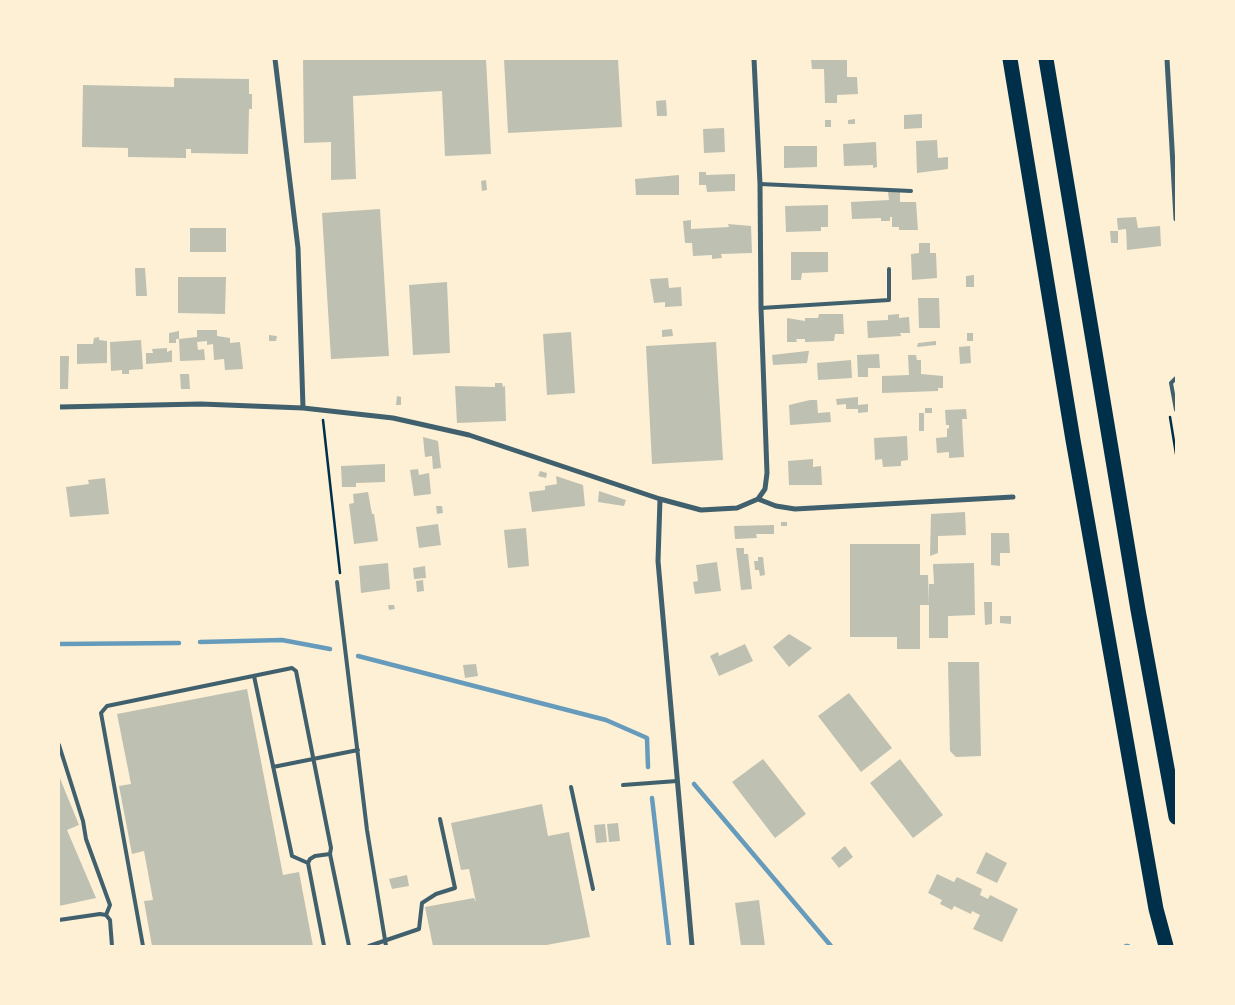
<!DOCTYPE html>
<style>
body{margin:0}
#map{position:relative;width:1235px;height:1005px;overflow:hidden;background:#fdf0d5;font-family:"Open Sans",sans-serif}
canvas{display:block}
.frame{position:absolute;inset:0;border:60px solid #fdf0d5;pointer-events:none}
</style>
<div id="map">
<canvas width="1235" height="1005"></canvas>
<div class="frame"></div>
</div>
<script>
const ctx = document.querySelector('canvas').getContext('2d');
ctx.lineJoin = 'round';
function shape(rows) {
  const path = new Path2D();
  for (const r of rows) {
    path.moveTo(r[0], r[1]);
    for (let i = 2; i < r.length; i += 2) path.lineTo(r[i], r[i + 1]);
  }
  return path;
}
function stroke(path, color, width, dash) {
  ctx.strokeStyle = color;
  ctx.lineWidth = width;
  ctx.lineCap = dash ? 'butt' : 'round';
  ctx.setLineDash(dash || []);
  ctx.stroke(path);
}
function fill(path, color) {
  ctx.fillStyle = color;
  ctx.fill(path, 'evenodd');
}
stroke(shape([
 [200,642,282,640,330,649],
 [59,644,179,643],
 [358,656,606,720,647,738,648,767],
 [694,784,831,946],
 [652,798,669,946],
 [1126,946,1128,946]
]), '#669bbc', 4.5);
fill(shape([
 [303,59,486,59,491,154,445,156,442,91,353,96,356,179,331,180,331,142,304,143],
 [504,59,618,59,622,127,508,133],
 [811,59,847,59,847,77,857,77,858,94,837,95,837,103,825,103,824,69,812,69],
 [174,78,249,79,249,94,252,94,252,109,249,109,248,154,191,153,191,149,186,149,186,158,128,157,128,148,82,147,83,85,174,87],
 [666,100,667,116,657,116,656,101],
 [922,114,922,128,904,129,904,115],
 [855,119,855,124,848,124,848,120],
 [825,120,831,120,831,127,825,127],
 [724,128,725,152,704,153,703,129],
 [937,140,938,158,948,157,948,169,917,173,916,141],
 [876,142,877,167,873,168,873,165,844,166,843,144],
 [784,146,817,146,817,167,784,168],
 [699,172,706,172,706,175,735,174,735,191,707,192,706,185,699,185],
 [679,175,679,195,636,195,635,179],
 [486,180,487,190,482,191,481,181],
 [888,192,900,192,900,202,916,202,918,230,899,230,899,227,892,227,892,217,890,217,890,221,881,221,881,218,852,219,851,202,889,200],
 [828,205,828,227,821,227,821,231,786,232,785,206],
 [380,209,389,356,331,359,322,213],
 [1136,217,1138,228,1160,226,1161,246,1127,250,1126,229,1118,230,1117,218],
 [691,220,691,229,729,227,728,224,751,226,752,253,721,254,722,258,712,259,712,255,693,256,692,243,685,243,683,221],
 [190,228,226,228,226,252,190,252],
 [1110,231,1118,231,1118,243,1111,243],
 [919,243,930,243,930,253,936,253,937,278,912,280,911,254,919,253],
 [791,252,828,252,828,272,802,273,801,280,791,280],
 [135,268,145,268,147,296,136,296],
 [974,275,974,287,966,287,966,276],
 [178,277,226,277,225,314,178,313],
 [668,278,669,288,681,287,682,306,665,307,665,302,654,303,650,279],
 [447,282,450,353,413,355,409,285],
 [918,298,939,298,940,328,919,328],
 [819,314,843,314,844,334,835,334,834,341,805,342,805,339,796,339,797,342,787,342,787,318,805,321,805,318,818,318],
 [899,314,899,318,909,317,910,333,900,333,901,336,868,338,867,321,888,320,888,315],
 [672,329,673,336,662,337,662,330],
 [197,330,217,330,217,336,230,338,230,343,240,342,243,369,225,370,224,359,214,360,213,344,207,345,207,341,197,342,198,350,204,349,205,360,180,361,179,339,197,337],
 [179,331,179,339,176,339,176,343,169,343,169,333],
 [571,332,575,393,547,395,543,334],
 [967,333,973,333,973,341,967,341],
 [269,335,277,336,276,341,269,341],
 [99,337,99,340,107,341,107,363,77,364,77,344,93,344,94,338],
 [141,340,143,369,129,370,129,374,122,374,122,370,111,371,110,342],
 [936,341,936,345,917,347,918,343],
 [716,342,723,460,652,464,646,346],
 [970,346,971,363,960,364,959,347],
 [167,348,167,352,172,350,172,362,146,364,146,353,153,353,152,349],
 [807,351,809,351,807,363,773,365,772,355],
 [879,354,880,368,868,368,868,377,858,377,857,355],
 [908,355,916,355,917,360,921,360,921,374,943,376,943,388,938,388,938,391,882,393,882,376,909,375],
 [59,356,69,356,68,389,59,389],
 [851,360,852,378,818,380,817,363],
 [180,374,189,374,190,389,181,389],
 [495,383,502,383,503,387,505,386,506,421,457,423,455,386,495,387],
 [397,396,401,397,401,405,396,405],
 [858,397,858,405,868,404,868,412,858,413,858,409,846,409,846,404,837,405,836,399],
 [810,400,817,400,818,413,830,412,831,422,790,425,789,405],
 [925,408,932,408,932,413,925,413],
 [966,409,967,419,962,419,964,457,949,458,949,452,937,453,936,438,947,437,947,429,949,428,949,425,946,425,945,410],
 [919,413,924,413,924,431,919,431],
 [907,436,908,460,901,461,901,466,883,467,882,459,875,460,874,438],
 [423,437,438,441,441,468,433,469,432,456,425,457],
 [813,459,813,467,821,466,822,485,789,485,788,461],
 [385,464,385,482,356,483,356,487,342,487,341,466],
 [418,469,419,475,429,473,431,494,414,496,410,470],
 [540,471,547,473,546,478,538,476],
 [556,476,583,485,585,506,532,512,529,492,545,490,545,486,557,484],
 [105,478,109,514,70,517,66,487,89,484,88,480],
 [599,491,626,500,624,506,598,502],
 [368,492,372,514,374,514,378,541,354,544,349,504,354,503,353,494],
 [436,506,442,506,443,513,437,514],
 [965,512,966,535,938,536,938,553,930,556,931,514],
 [781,522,787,522,787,526,781,526],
 [438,524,441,545,419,548,416,527],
 [774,525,774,534,756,534,757,538,735,539,734,526],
 [526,528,529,566,508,568,504,530],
 [991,533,1009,533,1010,553,1000,553,1000,566,991,565],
 [850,544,920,544,920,575,928,575,929,605,920,605,920,649,897,649,897,637,850,637],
 [736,548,744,548,744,554,748,554,752,589,741,590],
 [758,557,763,557,765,575,760,576,759,570,755,570,754,561,758,561],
 [717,562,721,591,695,594,693,582,698,581,696,565],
 [388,563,390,589,361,593,359,566],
 [974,563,975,615,948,616,948,638,929,638,929,584,934,584,933,564],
 [425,566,426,578,414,579,413,568],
 [423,580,424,591,417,592,416,581],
 [984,602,992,602,992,624,985,625],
 [388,605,394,605,395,609,389,610],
 [1000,616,1011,616,1011,624,1000,623],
 [789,634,812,648,789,667,773,647],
 [745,644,753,661,719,676,710,656,718,652,719,656],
 [948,662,979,662,981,756,956,757,950,751],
 [476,664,478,676,465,678,463,665],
 [247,689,283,875,299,872,313,946,152,946,144,901,153,900,144,851,132,854,119,786,131,784,117,714],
 [849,693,892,748,861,772,818,716],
 [763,759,806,814,775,838,732,782],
 [900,759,943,815,913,838,870,783],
 [59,776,79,825,67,830,96,898,59,906],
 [542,804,548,836,569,832,590,937,541,946,433,946,425,907,474,898,476,902,469,869,461,870,451,823],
 [618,823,620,841,609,842,607,824],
 [605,824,607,842,596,843,594,825],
 [845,846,853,857,839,868,831,858],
 [986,852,1007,863,997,883,976,873],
 [937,874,954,882,957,877,982,889,980,895,988,899,990,895,1018,909,1002,942,973,929,980,915,972,911,971,914,954,906,952,910,940,904,942,900,928,893],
 [407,875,409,886,392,889,389,879],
 [759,900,765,946,741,946,735,903]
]), '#bec0b2');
stroke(shape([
 [1170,417,1176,454],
 [323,420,340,573]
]), '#003049', 2.5);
stroke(shape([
 [760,184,911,191],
 [761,308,889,300,889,269],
 [1176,378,1171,383,1176,410],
 [337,582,367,830,386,946],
 [254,676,292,856,308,863],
 [59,745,83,821,86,839,110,905,106,915],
 [273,767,358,750],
 [623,785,677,781],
 [571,787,593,889],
 [330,854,349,946],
 [59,920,100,914,106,915,110,920,112,946],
 [143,946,101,713,107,706,292,668,296,671,331,848,330,854,315,856,310,859,308,863,324,946],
 [369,946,419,929,422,903,436,894,455,888,440,819]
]), '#3f606c', 4);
stroke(shape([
 [275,59,298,248,303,408],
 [754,59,760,184,761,308,767,473,765,489,758,499],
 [1167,59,1176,219],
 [59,407,201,404,303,408,393,418,469,435,660,499,701,510,737,508,758,499,776,506,795,509,1013,497],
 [660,499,658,561,692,946]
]), '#3f606c', 5);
stroke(shape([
 [1010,59,1073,440,1156,909,1166,946],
 [1046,59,1138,610,1176,817]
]), '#003049', 15);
</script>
